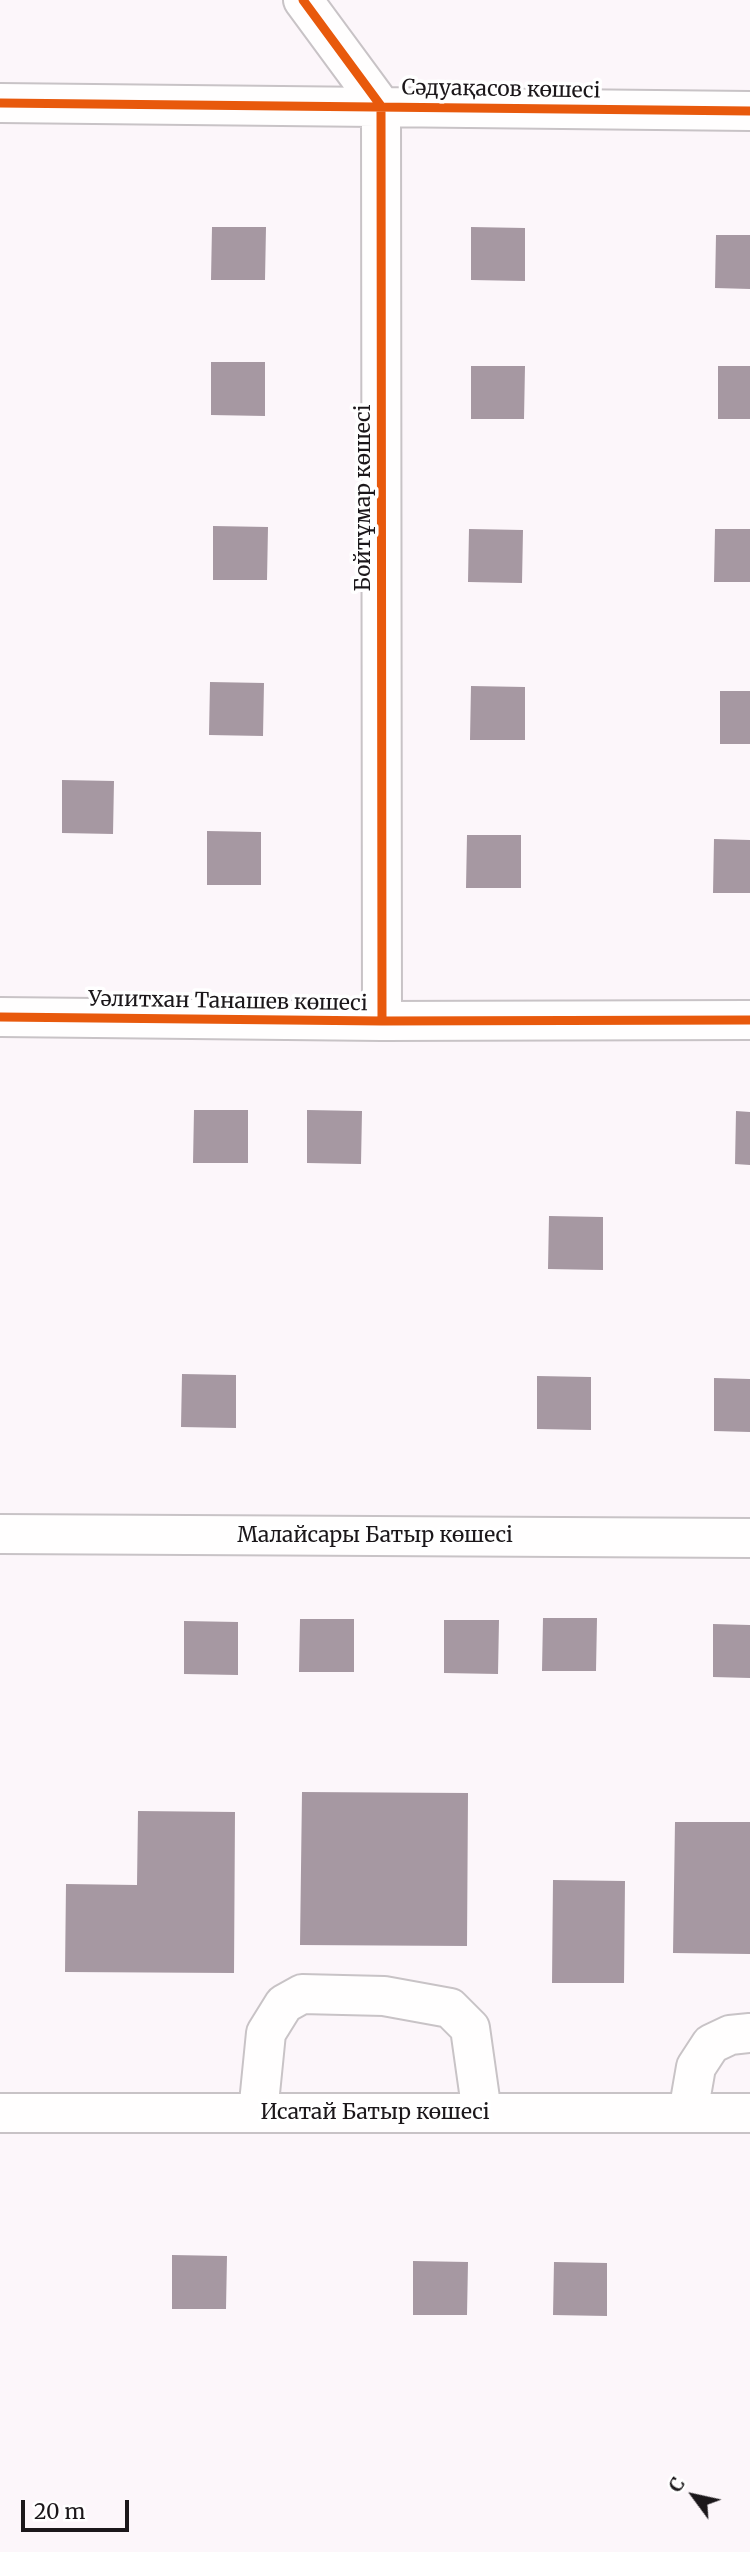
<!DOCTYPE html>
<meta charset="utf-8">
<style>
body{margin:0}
#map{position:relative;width:750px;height:2552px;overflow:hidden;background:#fcf6fa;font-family:Merriweather,serif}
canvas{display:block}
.north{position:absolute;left:659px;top:2461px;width:70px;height:70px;-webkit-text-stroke:5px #fff;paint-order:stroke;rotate:303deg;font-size:19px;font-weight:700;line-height:28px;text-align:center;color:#1b171a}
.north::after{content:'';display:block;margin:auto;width:24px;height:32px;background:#1b171a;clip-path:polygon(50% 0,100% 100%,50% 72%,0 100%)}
.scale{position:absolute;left:21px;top:2500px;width:108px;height:32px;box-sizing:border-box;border:4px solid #1b171a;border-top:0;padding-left:9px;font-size:21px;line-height:24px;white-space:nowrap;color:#1b171a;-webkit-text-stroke:5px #fff;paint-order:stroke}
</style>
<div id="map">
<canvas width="750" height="2552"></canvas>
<div class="north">С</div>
<div class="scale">20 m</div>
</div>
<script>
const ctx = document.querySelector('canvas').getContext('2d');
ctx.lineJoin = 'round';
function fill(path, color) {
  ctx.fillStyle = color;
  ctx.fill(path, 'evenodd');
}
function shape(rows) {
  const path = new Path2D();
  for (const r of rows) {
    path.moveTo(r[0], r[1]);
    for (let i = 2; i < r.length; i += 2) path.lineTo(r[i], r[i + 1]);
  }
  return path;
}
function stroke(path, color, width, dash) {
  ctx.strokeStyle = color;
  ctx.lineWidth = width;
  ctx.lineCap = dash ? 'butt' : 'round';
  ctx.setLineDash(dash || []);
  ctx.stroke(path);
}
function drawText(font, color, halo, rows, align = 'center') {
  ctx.font = font + ' Merriweather,serif';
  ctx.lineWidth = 7;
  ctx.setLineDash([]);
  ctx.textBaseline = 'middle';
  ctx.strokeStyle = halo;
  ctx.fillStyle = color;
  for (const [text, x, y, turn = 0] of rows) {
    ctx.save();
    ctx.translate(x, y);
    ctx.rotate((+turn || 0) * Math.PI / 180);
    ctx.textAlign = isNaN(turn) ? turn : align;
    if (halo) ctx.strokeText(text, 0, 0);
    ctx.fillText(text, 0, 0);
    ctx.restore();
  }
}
fill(shape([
 [212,227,266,227,265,280,211,280],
 [471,227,525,228,525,281,471,280],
 [716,235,750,235,750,289,715,288],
 [211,362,265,362,265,416,211,415],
 [471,366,525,366,524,419,471,419],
 [718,366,750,366,750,419,718,419],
 [213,526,268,527,267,580,213,580],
 [469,529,523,530,522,583,468,582],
 [715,529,750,529,750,582,714,582],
 [210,682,264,683,263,736,209,735],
 [471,686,525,687,525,740,470,740],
 [720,691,750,691,750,744,720,744],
 [62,780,114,781,113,834,62,833],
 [207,831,261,832,261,885,207,885],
 [467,835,521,835,521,888,466,888],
 [714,839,750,840,750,893,713,893],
 [194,1110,248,1110,248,1163,193,1163],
 [307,1110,362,1111,361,1164,307,1163],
 [736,1111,750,1112,750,1165,735,1164],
 [549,1216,603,1217,603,1270,548,1269],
 [182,1374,236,1375,236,1428,181,1427],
 [537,1376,591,1377,591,1430,537,1429],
 [714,1378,750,1379,750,1432,714,1431],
 [543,1618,597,1618,596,1671,542,1671],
 [300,1619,354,1619,354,1672,299,1672],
 [444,1620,499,1620,498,1674,444,1673],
 [184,1621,238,1622,238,1675,184,1674],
 [713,1624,750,1625,750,1678,713,1677],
 [302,1792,468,1793,467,1946,300,1945],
 [138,1811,235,1812,234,1973,65,1972,66,1884,137,1885],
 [675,1822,750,1822,750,1954,673,1953],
 [553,1880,625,1881,624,1983,552,1983],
 [172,2255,227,2256,226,2309,172,2309],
 [413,2261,468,2262,467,2315,413,2315],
 [554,2262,607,2263,607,2316,553,2315]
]), '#a698a2');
const minor = shape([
 [303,0,381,106,382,1021],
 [0,103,750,111],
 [0,1017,382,1021,750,1020],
 [0,1534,750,1538],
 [0,2113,750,2113],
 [258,2113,266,2033,284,2004,302,1994,384,1996,450,2008,470,2028,482,2113],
 [688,2113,696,2067,711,2044,730,2035,750,2033]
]);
stroke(minor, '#c8c3c6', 42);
stroke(minor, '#fffefe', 38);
stroke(shape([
 [303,0,381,106,382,1021],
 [0,103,750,111],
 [0,1017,382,1021,750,1020]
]), '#e8590c', 9);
drawText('21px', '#1b171a', '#fff', [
 ["Сәдуақасов көшесі",501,90,1],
 ["Бойтұмар көшесі",364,498,-90],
 ["Уәлитхан Танашев көшесі",228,1002,1],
 ["Малайсары Батыр көшесі",375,1536],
 ["Исатай Батыр көшесі",375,2113]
]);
</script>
